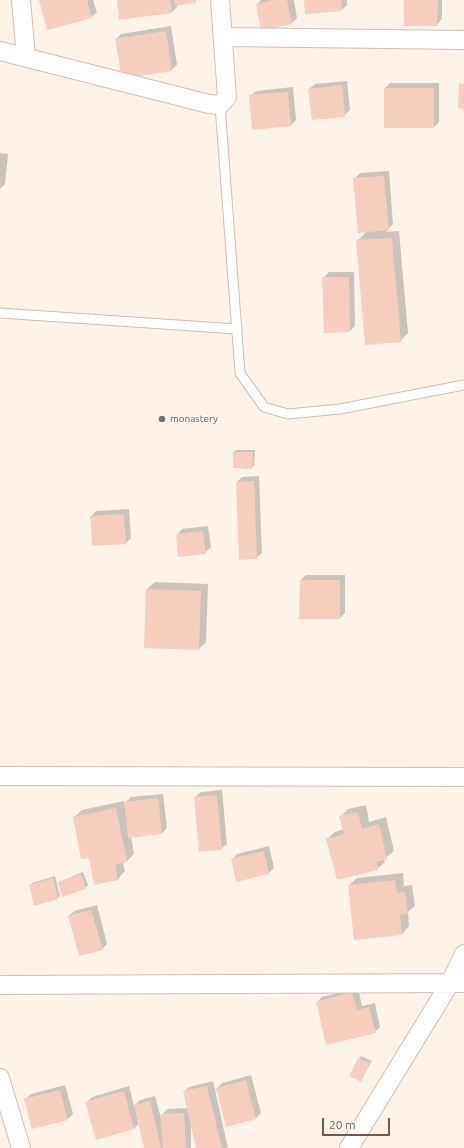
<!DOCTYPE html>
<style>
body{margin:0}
#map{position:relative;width:464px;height:1148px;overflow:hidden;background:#fef3e8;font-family:Ubuntu,sans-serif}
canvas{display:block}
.scale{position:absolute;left:322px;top:1118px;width:68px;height:18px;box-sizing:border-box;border:2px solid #7c5649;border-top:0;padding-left:5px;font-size:12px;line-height:14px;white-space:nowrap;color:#7c5649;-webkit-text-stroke:3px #fff8f1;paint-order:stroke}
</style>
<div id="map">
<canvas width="464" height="1148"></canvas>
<div class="scale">20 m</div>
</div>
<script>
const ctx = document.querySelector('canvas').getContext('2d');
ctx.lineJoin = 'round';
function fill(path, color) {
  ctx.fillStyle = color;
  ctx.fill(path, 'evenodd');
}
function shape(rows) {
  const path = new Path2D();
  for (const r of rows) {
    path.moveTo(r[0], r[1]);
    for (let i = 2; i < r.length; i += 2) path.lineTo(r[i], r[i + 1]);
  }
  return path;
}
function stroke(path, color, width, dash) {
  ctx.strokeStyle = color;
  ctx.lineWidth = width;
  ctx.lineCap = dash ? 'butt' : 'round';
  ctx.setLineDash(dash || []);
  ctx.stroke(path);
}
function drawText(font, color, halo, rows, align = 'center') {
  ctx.font = font + ' Ubuntu,sans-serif';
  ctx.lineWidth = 3;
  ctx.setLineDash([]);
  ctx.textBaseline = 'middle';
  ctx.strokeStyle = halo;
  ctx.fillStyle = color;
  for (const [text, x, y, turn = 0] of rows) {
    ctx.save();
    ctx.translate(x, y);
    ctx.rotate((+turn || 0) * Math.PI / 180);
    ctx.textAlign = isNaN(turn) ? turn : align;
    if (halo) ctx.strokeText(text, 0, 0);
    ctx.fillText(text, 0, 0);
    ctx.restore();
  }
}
fill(shape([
 [40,0,93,0,97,12,91,17],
 [118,0,198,0,177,4,177,7,172,12],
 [261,0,294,0,297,18,292,23,262,29,257,4],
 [305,0,347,0,347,5,342,10],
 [405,0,442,0,442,19,437,25],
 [171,26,177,65,171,70,116,39,121,34],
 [347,81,350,110,344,116,309,89,315,84],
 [390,83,439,83,439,122,434,127,385,88],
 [293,87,296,120,291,125,250,96,256,91],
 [0,153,8,154,5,184,0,189],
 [389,171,393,224,386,232,399,231,408,333,400,341,357,241,367,231,354,179,360,173],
 [329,272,354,272,355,326,350,331,325,332,323,278],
 [236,450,255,450,254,465,252,468,234,452],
 [259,476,262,553,256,558,237,482,242,477],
 [129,509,131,538,126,543,91,517,96,511],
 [208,526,211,547,205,553,177,535,182,529],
 [306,575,345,575,345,613,340,618,301,580],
 [155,582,208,584,206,642,199,649,147,589],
 [222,790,227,844,221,849,195,797,201,792],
 [163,794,167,828,162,833,131,836,134,854,127,861,123,862,125,871,118,879,95,883,90,857,74,817,82,810,124,801,124,804,131,797],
 [366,805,369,822,386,817,394,851,384,859,385,862,377,869,327,839,335,832,344,829,341,816,348,809],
 [269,846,274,868,269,873,232,860,237,854],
 [83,872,88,885,85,888,59,882],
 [403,873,404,886,412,885,415,906,408,912,409,926,402,934,355,939,349,885,357,878],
 [55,876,60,896,58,898,35,904,30,885,32,883],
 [97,905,107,944,102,949,69,916,74,911],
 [358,988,362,1006,375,1003,380,1027,375,1032,317,1002,322,997],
 [361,1056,372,1061,360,1081,350,1076],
 [251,1075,261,1113,256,1118,227,1126,217,1088,222,1083],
 [213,1081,228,1148,197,1148,191,1122,191,1148,145,1148,139,1123,134,1129,87,1102,92,1097,129,1086,134,1106,140,1100,155,1096,162,1122,162,1115,167,1109,188,1108,184,1092,189,1087],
 [65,1085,73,1114,68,1119,25,1099,31,1094]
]), '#0003');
fill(shape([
 [39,0,87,0,92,18,47,30],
 [117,0,170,0,172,13,119,20],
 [174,0,196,0,196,3,175,6],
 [274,0,287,0,292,24,261,31,256,4],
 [304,0,341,0,342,11,305,14],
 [404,0,438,0,437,26,404,26],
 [166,31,172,71,122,79,115,39],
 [459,83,464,84,464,109,458,108],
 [342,85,345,117,312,120,308,89],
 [384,88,434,88,434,128,384,128],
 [288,92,291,126,252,130,249,95],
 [384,176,389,230,358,233,353,178],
 [392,238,401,342,365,345,356,240],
 [322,277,349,277,350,332,324,333],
 [233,452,253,452,252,469,233,468],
 [254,481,257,559,239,560,236,482],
 [124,514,126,544,92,546,90,516],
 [203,531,206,554,178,557,176,534],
 [300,580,340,580,340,619,299,619],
 [146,589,201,591,199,650,144,648],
 [217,795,222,850,199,852,194,797],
 [158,798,162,834,128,838,124,802],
 [116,808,127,862,115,865,118,880,94,885,89,858,81,859,73,817],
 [358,812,362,829,379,824,387,859,376,862,378,870,337,880,326,839,344,834,339,816],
 [264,851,269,874,236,882,231,859],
 [81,874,86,889,62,897,58,882],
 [53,878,58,899,34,906,29,885],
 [395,880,397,893,405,892,408,914,400,915,402,935,354,940,348,885],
 [91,910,103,950,79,956,68,916],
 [352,992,357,1010,369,1007,376,1033,326,1045,316,1002],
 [358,1058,370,1063,361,1082,349,1076],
 [246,1080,256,1119,226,1127,216,1088],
 [207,1086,222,1148,196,1148,183,1091],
 [60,1090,68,1120,32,1129,24,1099],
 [124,1091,134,1129,96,1140,85,1102],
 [150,1101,161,1148,144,1148,134,1105],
 [184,1113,186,1148,163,1148,161,1114]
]), '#f6cebd');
const lane = shape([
 [220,105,240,373,264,407,288,414,340,409,464,385],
 [0,313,237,329]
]);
const street = shape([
 [21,0,26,57],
 [223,37,464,40],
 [0,51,209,104,220,105,227,97,220,0],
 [0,776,464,777],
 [0,985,464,983],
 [0,1078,21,1148],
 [349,1148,450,983,464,954]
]);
stroke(lane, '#d4bcaf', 11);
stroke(street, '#d4bcaf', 20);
stroke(lane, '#fff', 9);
stroke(street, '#fff', 18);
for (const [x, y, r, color] of [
 [162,419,4,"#6b7280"]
]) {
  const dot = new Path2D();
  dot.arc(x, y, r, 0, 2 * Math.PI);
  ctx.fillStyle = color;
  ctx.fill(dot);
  stroke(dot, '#fff8f1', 1.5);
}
drawText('10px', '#5b616d', '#fff8f1', [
 ["monastery",170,419]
], 'left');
</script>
